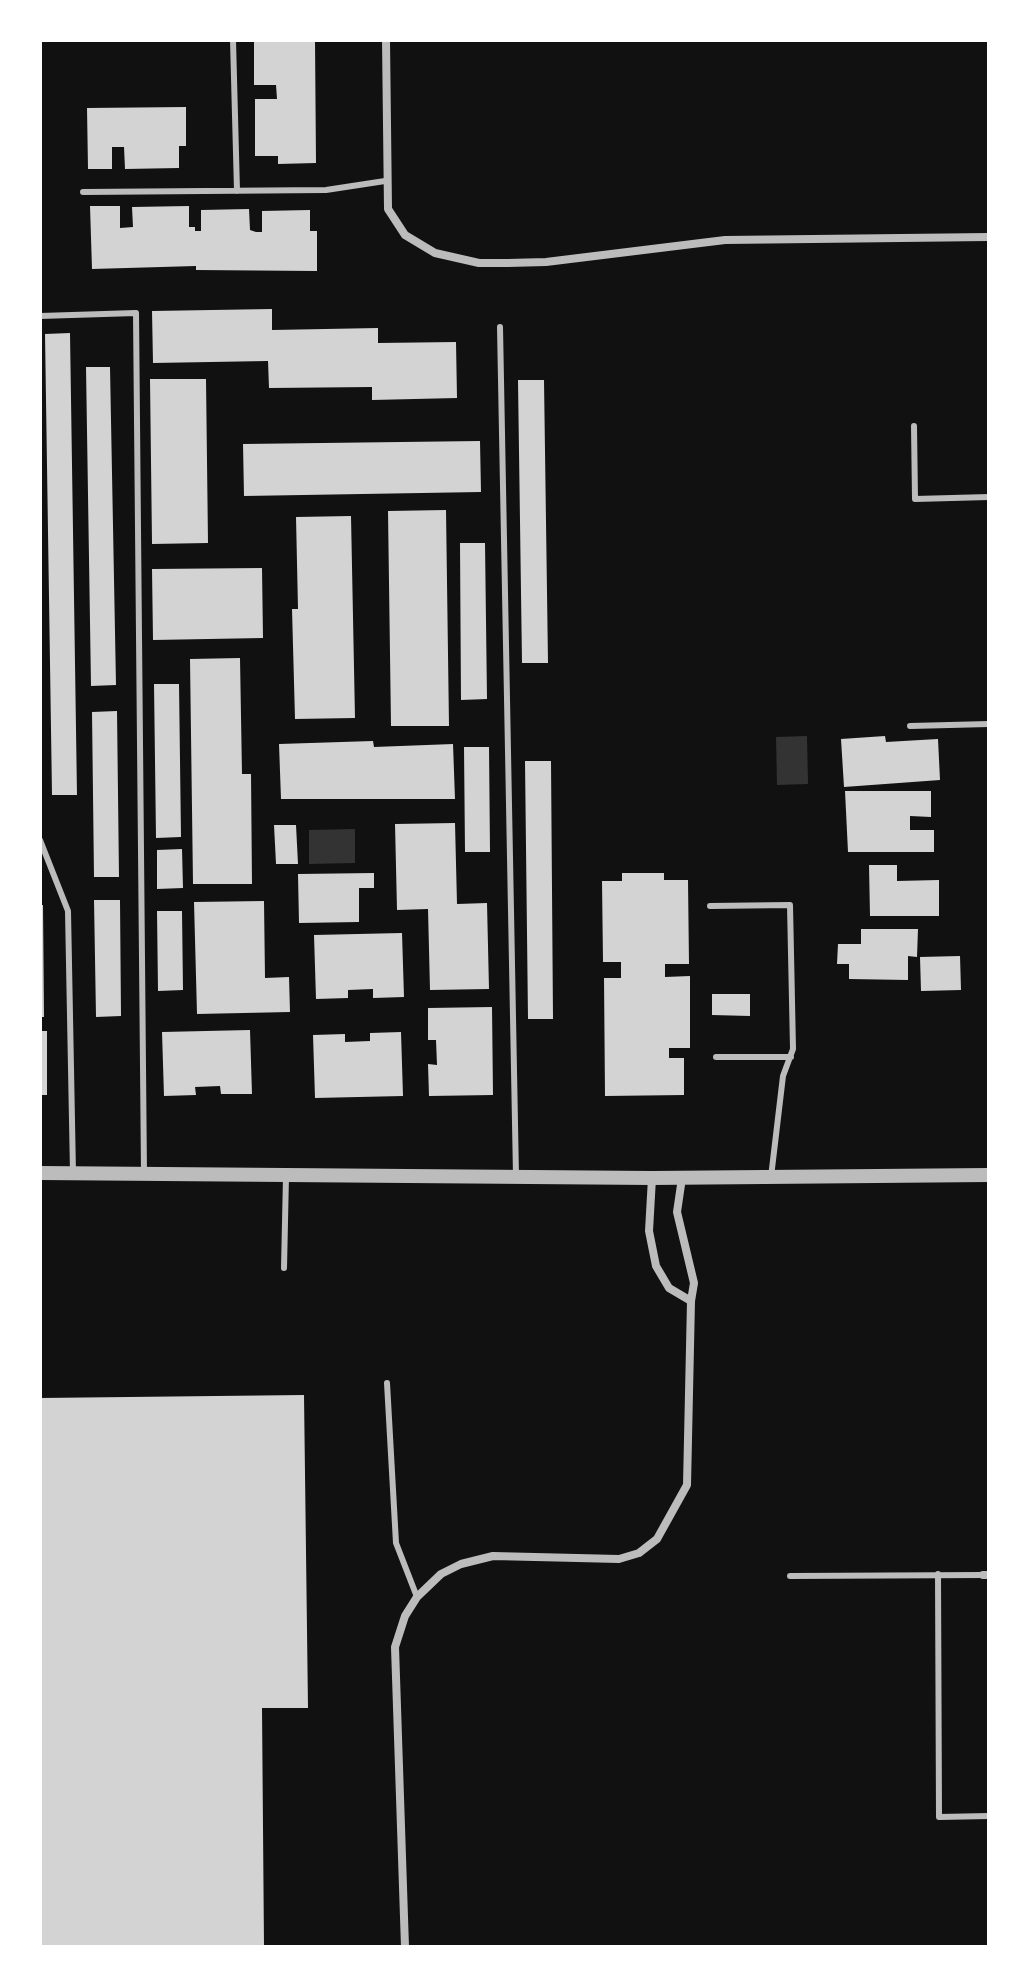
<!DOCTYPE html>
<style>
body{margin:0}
#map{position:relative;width:1029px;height:1987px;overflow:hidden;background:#111;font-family:Lato,sans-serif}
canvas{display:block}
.frame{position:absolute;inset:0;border:42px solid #fff;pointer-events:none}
</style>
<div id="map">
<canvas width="1029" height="1987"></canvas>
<div class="frame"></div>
</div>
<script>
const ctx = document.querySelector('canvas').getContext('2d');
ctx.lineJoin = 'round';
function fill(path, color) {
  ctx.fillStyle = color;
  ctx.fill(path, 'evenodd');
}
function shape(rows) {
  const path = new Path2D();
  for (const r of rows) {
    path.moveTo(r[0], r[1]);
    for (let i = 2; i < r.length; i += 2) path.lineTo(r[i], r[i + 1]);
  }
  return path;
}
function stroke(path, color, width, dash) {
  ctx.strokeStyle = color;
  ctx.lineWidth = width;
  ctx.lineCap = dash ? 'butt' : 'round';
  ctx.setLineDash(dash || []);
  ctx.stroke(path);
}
fill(shape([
 [807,736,808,784,777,785,776,737],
 [355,829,355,863,309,864,309,830]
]), '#333');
fill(shape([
 [254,40,315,40,316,163,278,164,278,156,255,156,255,99,277,99,276,85,254,85],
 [186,107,186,146,179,146,179,168,125,169,124,147,112,147,112,169,88,169,87,108],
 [90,206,120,206,120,228,133,227,132,207,189,206,189,227,195,227,195,231,201,231,201,210,249,209,250,230,256,232,262,232,262,211,310,210,310,231,317,231,317,271,196,270,196,266,92,269],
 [272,309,272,330,378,328,378,343,456,342,457,398,372,400,372,387,269,388,268,361,153,363,152,311],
 [70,333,77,795,52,795,45,334],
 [86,367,110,367,116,685,91,686],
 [150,379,206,379,208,543,152,544],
 [518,380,544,380,548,663,522,663],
 [480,441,481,492,244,496,243,444],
 [446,510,449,726,391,726,388,511],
 [351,516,355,718,295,719,292,609,298,609,296,517],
 [460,543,485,543,487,699,461,700],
 [262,568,263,638,153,640,152,569],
 [240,658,242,774,251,774,252,884,193,884,190,659],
 [154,684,179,684,181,837,156,838],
 [117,711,119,877,94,877,92,712],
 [885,736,886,742,938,739,940,780,844,787,841,739],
 [373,741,374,747,453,744,455,799,281,799,279,744],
 [464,747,489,747,490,852,465,852],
 [525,761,551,761,553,1019,528,1019],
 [845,791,931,791,931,817,910,816,910,830,934,830,934,852,848,852],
 [455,823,457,904,487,903,489,989,430,990,428,909,397,910,395,824],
 [274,825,296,825,298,864,276,864],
 [182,849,183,888,157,889,157,850],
 [869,865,897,865,897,881,939,880,939,916,870,916],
 [374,873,374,888,359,888,359,922,299,923,298,874],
 [622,873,664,873,664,880,688,880,689,964,665,964,665,977,690,976,690,1048,669,1048,669,1058,684,1058,684,1095,605,1096,604,978,621,978,621,962,603,962,602,881,622,881],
 [94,900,120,900,121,1016,96,1017],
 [264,901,265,978,289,977,290,1012,197,1014,194,902],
 [40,905,43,905,44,1017,40,1017],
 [157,911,182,911,183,990,158,991],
 [861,929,918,929,917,957,908,956,908,980,849,979,849,964,837,964,838,944,861,944],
 [402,933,404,997,373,998,373,989,348,990,348,998,316,999,314,935],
 [960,956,961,990,921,991,920,957],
 [712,994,750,994,750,1016,712,1015],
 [492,1007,493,1095,429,1096,428,1064,437,1065,436,1040,428,1040,428,1008],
 [250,1030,252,1094,221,1094,220,1086,195,1087,196,1095,164,1096,162,1032],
 [40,1031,47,1031,47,1095,40,1095],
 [401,1032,403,1096,315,1098,313,1035,345,1034,345,1042,370,1041,370,1033],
 [304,1395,308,1708,262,1708,264,1947,40,1947,40,1398]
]), '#d3d3d3');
stroke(shape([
 [233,40,237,191],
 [83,192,326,190,385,181],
 [40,316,136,313,144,1173],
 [500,327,516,1176],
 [914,426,915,499,989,497],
 [910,726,989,724],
 [40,840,68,911,73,1173],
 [710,906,790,905,793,1049,783,1076,771,1177],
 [716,1057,791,1057],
 [284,1268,286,1176],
 [387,1383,396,1543,417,1597],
 [938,1574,939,1817,989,1816],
 [790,1576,983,1575]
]), '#bcbcbc', 6);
stroke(shape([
 [386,40,388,209,405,235,435,253,479,263,508,263,546,262,725,240,989,237],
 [652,1178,649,1231,656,1266,669,1288,691,1301,694,1283,677,1212,682,1178],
 [983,1575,989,1575],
 [405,1947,395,1647,405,1616,417,1597,441,1574,461,1564,493,1556,619,1559,639,1553,657,1539,687,1485,691,1301]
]), '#bcbcbc', 8);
stroke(shape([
 [40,1173,652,1178,989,1175]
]), '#bcbcbc', 14);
</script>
